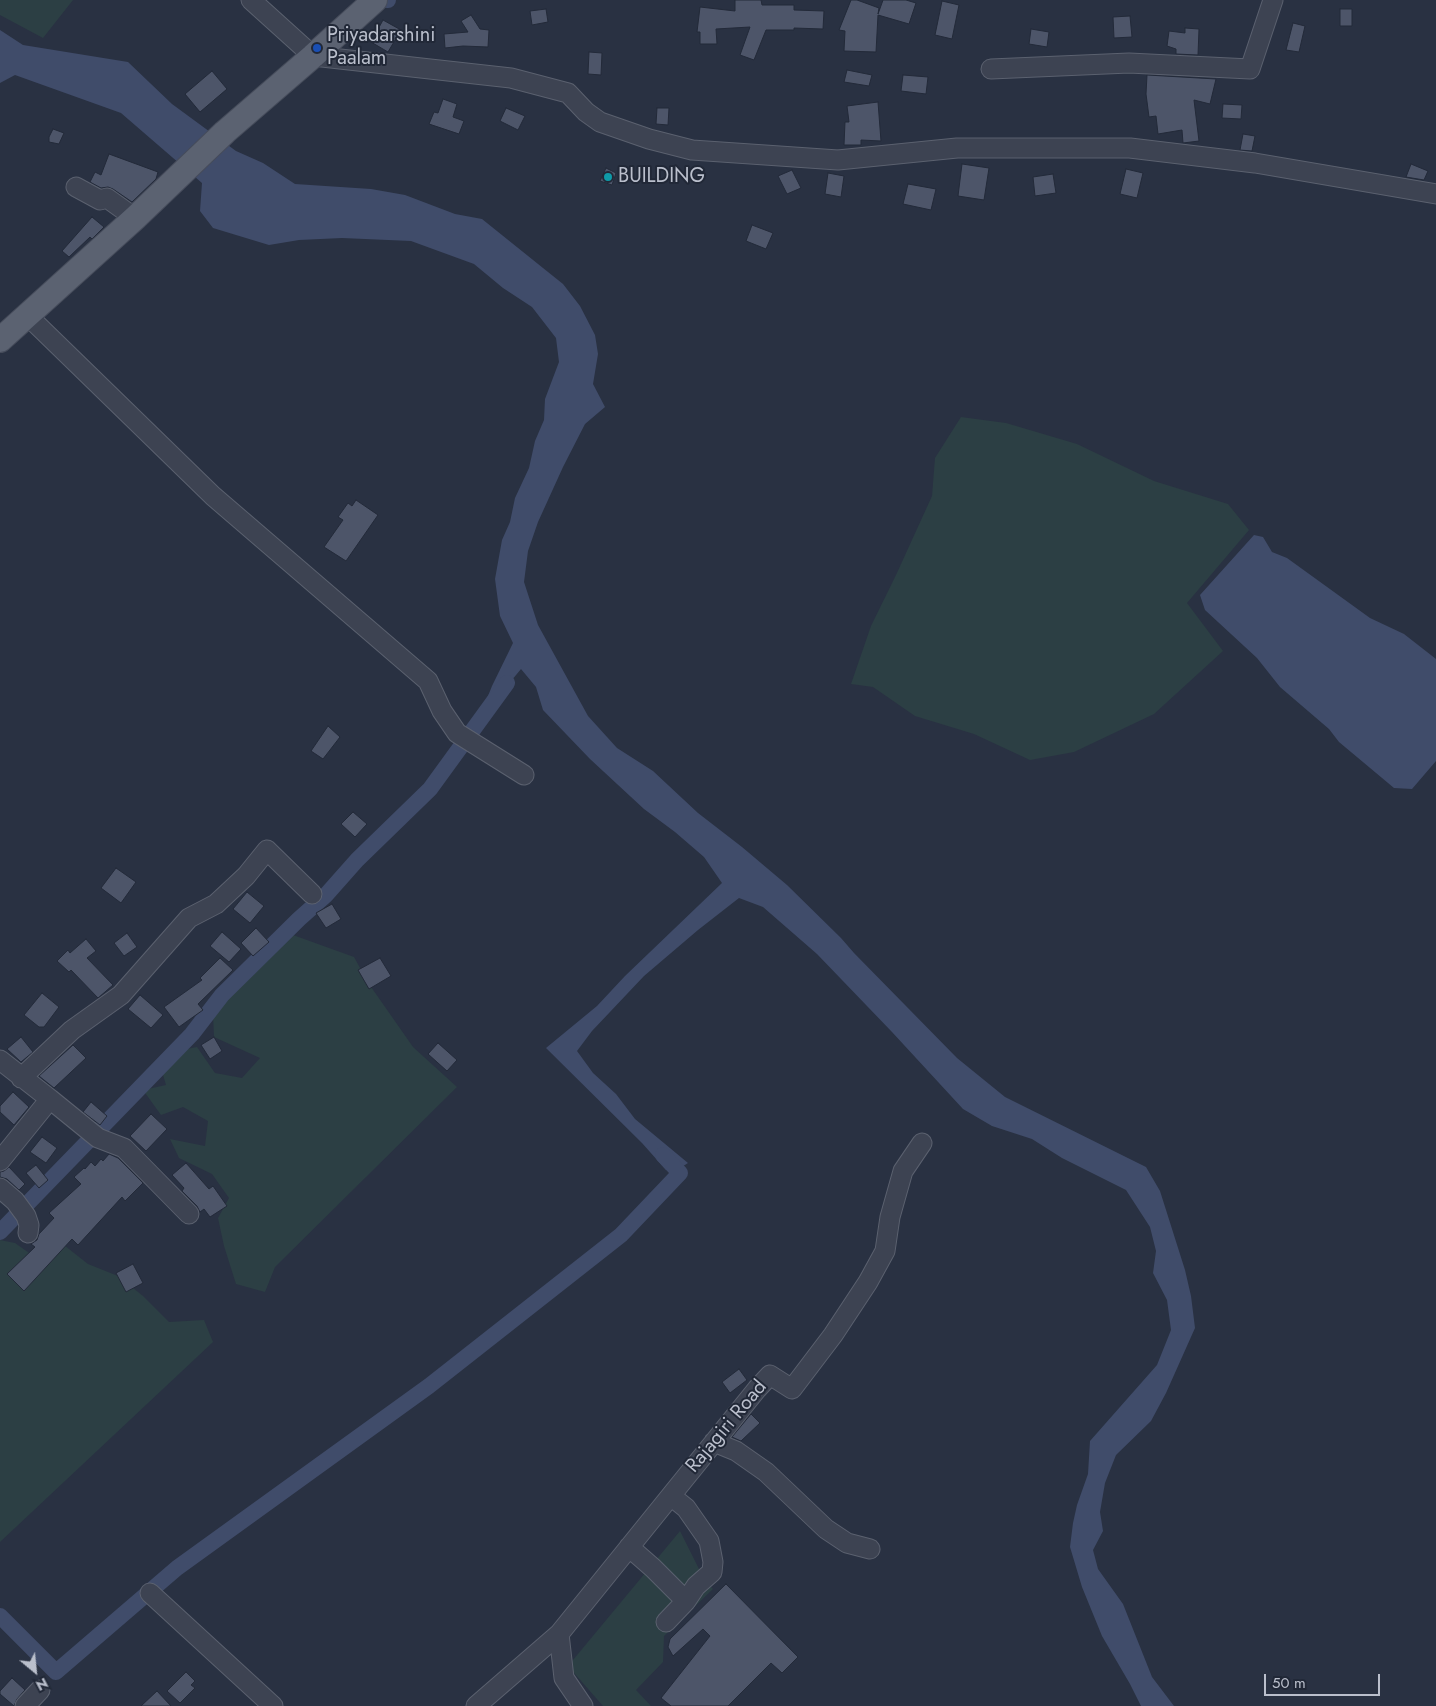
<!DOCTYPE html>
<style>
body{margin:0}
#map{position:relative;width:1436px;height:1706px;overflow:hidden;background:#293142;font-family:Jost,sans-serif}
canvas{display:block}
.north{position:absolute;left:10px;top:1646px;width:50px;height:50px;-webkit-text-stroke:4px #212837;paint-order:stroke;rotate:152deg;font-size:14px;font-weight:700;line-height:20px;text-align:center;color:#babfcc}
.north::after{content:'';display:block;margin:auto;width:18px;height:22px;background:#babfcc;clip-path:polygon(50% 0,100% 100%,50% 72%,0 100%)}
.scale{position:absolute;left:1264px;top:1674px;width:116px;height:22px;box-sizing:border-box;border:2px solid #babfcc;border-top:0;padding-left:6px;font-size:15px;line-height:18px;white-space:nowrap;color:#babfcc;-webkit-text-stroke:4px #212837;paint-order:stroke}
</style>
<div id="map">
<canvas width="1436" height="1706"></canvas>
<div class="north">N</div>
<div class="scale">50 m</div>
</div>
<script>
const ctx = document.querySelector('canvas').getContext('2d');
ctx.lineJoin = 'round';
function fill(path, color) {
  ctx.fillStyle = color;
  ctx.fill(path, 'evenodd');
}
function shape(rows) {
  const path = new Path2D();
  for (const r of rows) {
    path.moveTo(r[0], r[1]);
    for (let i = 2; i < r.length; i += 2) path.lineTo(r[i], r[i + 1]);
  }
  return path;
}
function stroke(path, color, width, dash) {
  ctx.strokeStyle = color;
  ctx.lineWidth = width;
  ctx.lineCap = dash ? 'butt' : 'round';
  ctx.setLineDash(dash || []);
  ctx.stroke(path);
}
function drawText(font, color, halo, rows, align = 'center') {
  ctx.font = font + ' Jost,sans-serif';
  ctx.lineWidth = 4;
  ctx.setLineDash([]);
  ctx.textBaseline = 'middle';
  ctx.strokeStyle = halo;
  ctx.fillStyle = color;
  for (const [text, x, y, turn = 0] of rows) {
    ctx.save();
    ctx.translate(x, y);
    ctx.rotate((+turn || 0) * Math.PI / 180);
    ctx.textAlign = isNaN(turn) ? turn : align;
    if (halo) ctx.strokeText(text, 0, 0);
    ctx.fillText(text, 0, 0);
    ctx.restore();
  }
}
fill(shape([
 [0,0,73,0,43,38,0,15],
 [961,417,1006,423,1077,444,1154,481,1228,504,1249,530,1187,603,1223,651,1154,714,1074,752,1030,760,974,734,915,716,873,687,851,684,871,626,896,575,932,496,935,458],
 [293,935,354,957,369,984,413,1047,457,1087,275,1267,265,1292,236,1284,224,1246,218,1218,229,1198,212,1174,179,1158,170,1139,205,1146,208,1121,183,1107,161,1115,143,1090,166,1085,161,1068,176,1051,197,1047,215,1073,242,1078,260,1058,214,1037,213,1014,234,990,279,945],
 [55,1238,88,1264,118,1276,143,1296,169,1322,204,1320,213,1342,0,1542,0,1240,15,1243,42,1262],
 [680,1531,705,1581,713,1589,664,1636,663,1662,636,1690,651,1706,603,1706,568,1666]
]), '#2c3f44');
fill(shape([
 [0,30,23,45,128,62,172,104,236,151,263,163,295,184,371,189,405,195,455,214,482,219,543,268,563,284,580,306,595,335,598,354,593,384,605,407,585,424,563,467,538,522,528,551,524,582,538,625,588,716,617,748,653,771,698,813,742,847,787,885,841,938,854,953,957,1058,1005,1097,1146,1167,1160,1191,1185,1270,1191,1296,1195,1328,1166,1393,1151,1421,1116,1455,1105,1483,1100,1512,1103,1531,1093,1550,1098,1569,1123,1604,1152,1677,1174,1706,1141,1706,1130,1684,1102,1636,1082,1587,1070,1547,1073,1523,1077,1505,1088,1474,1090,1441,1157,1365,1171,1330,1167,1300,1153,1273,1156,1251,1150,1227,1126,1190,1062,1158,1032,1139,992,1126,963,1109,892,1032,817,954,763,907,739,898,698,930,644,976,592,1031,577,1051,593,1073,616,1094,635,1119,688,1163,677,1170,666,1170,642,1143,546,1048,597,1006,625,976,722,883,704,857,675,832,644,809,590,759,543,710,536,687,521,669,478,721,492,686,513,643,500,616,495,579,502,540,510,522,515,498,529,468,535,441,544,420,545,399,559,362,556,338,532,307,503,288,474,264,411,241,342,238,299,240,269,245,213,228,200,211,202,183,121,113,15,75,0,83],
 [1254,535,1263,537,1272,552,1287,558,1370,618,1404,634,1436,659,1436,761,1412,789,1394,788,1339,742,1329,729,1280,687,1257,658,1205,610,1200,595]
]), '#404c6a');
stroke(shape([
 [387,0,388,0],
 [0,1232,192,1034,222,995,299,919,326,895,357,860,430,789,507,683],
 [0,1616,56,1672,177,1568,429,1386,621,1235,680,1173,663,1155]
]), '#404c6a', 16);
const building = shape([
 [735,0,761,0,762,5,794,5,794,10,824,11,823,29,794,28,794,30,766,30,754,60,740,55,750,27,716,29,717,44,700,44,700,32,697,32,700,7,735,11,735,0],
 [851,0,857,0,879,8,878,14,883,0,906,0,916,3,909,24,878,15,876,52,844,51,845,31,839,30,851,0],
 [942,1,959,5,952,39,935,35,942,1],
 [546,9,548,22,532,25,530,11,546,9],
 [1340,9,1352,9,1352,26,1340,26,1340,9],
 [471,15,480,29,489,30,488,47,463,46,445,48,444,34,468,32,461,21,471,15],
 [1130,16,1132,37,1114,38,1113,17,1130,16],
 [383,20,401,30,388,52,371,42,383,20],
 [1293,23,1305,26,1299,52,1286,50,1293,23],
 [1185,28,1199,29,1198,55,1176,54,1176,49,1167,46,1169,31,1185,33,1185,28],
 [1031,29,1049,32,1047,47,1029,44,1031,29],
 [589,52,602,53,601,75,588,74,589,52],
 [847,70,872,75,869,86,844,82,847,70],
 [212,71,227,89,200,112,185,94,212,71],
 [903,75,928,77,926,94,901,91,903,75],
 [1147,75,1216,79,1210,104,1194,100,1199,141,1183,143,1182,130,1158,134,1156,116,1149,117,1146,94,1147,75],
 [443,99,457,104,453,117,464,121,459,134,429,124,434,112,438,113,443,99],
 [878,102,881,141,861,140,861,145,844,145,845,122,849,122,847,106,878,102],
 [1223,104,1242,105,1241,119,1222,118,1223,104],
 [506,108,525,116,518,130,500,121,506,108],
 [657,108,669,108,668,125,656,124,657,108],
 [53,129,64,133,59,144,49,142,49,137,53,129],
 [1243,134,1255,136,1252,151,1240,150,1243,134],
 [109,154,158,172,156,179,132,202,113,189,108,187,101,188,90,182,95,172,101,175,109,154],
 [962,164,989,168,984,200,958,196,962,164],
 [1411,164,1428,171,1424,180,1406,177,1411,164],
 [606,168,616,173,612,185,600,181,606,168],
 [1126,169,1143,173,1137,198,1120,194,1126,169],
 [792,170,801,188,787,194,778,176,792,170],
 [828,173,844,176,841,197,825,194,828,173],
 [1053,174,1056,193,1035,196,1033,177,1053,174],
 [908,184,936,189,931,210,903,204,908,184],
 [92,217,104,227,92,239,90,237,69,257,62,251,92,217],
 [752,225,773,233,766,249,746,241,752,225],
 [356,500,378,515,346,561,324,547,343,520,338,517,348,503,352,506,356,500],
 [328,726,340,737,323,759,311,751,328,726],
 [353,812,367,824,355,837,341,824,353,812],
 [116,868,136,882,121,903,101,888,116,868],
 [247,892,264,906,250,923,233,909,247,892],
 [332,904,341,919,326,928,316,913,332,904],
 [256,928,269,942,253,956,241,943,256,928],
 [222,932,241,949,229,962,210,946,222,932],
 [127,933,137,947,124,956,114,943,127,933],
 [86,939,96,951,87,958,113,985,98,998,71,970,69,972,57,961,68,950,70,953,86,939],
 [220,958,233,970,198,1004,203,1010,179,1027,164,1007,202,980,200,978,220,958],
 [380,958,391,976,369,989,358,970,380,958],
 [42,993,59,1007,44,1027,39,1027,24,1015,42,993],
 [140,995,163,1015,151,1028,128,1009,140,995],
 [21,1037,33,1052,21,1062,7,1049,21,1037],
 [214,1037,222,1051,210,1059,201,1045,214,1037],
 [438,1043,457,1060,447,1071,428,1054,438,1043],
 [73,1045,86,1058,54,1088,39,1076,73,1045],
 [13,1092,29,1107,14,1125,0,1112,0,1106,13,1092],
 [91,1102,107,1116,100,1125,83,1112,91,1102],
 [151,1114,167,1129,146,1151,130,1136,151,1114],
 [42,1137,57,1148,46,1163,30,1152,42,1137],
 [109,1154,118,1158,143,1183,125,1201,122,1197,78,1245,72,1239,24,1291,7,1274,35,1247,31,1244,37,1240,39,1234,54,1218,49,1213,81,1184,74,1177,84,1168,85,1169,91,1162,95,1166,101,1159,103,1161,109,1154],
 [186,1163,209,1189,213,1186,227,1206,210,1217,204,1209,200,1212,197,1206,182,1191,184,1188,172,1175,186,1163],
 [36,1165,48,1180,39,1188,26,1173,36,1165],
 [9,1167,25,1184,19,1190,7,1179,0,1177,0,1172,4,1171,9,1167],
 [133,1264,143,1283,126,1292,116,1273,133,1264],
 [739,1369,747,1380,730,1393,722,1382,739,1369],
 [751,1414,760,1423,741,1441,732,1437,751,1414],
 [726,1584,798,1657,782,1673,771,1663,728,1706,671,1706,661,1698,710,1636,703,1629,673,1656,668,1647,670,1639,726,1584],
 [186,1672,195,1681,191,1685,195,1688,180,1703,167,1691,186,1672],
 [12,1678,25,1690,17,1699,14,1706,0,1694,0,1691,12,1678],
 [157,1691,171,1706,141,1706,157,1691]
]);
fill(building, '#4d5569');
stroke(building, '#232a39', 1);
const minor = shape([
 [251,0,313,56,511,78,568,93,586,112,600,122,649,139,692,150,838,160,957,148,1130,148,1255,163,1436,194],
 [991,69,1129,63,1250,69,1273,0],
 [76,187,100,200,107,198,135,218],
 [27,315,213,496,428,681,442,711,457,733,524,775],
 [0,1060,50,1099,0,1161],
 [21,1078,72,1030,121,995,189,918,216,904,246,876,267,850,312,894],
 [50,1099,98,1138,124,1148,189,1214],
 [0,1188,15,1201,26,1216,29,1225,28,1233],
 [714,1442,736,1451,766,1472,826,1529,847,1543,870,1549],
 [671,1496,686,1508,709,1541,713,1562,712,1572,696,1586,686,1601],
 [629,1547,653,1568,686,1601,666,1622],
 [150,1593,273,1706],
 [559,1634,564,1678,583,1706],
 [25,1706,40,1690],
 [476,1706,559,1634,757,1389,770,1375,792,1389,833,1335,868,1282,885,1251,890,1217,903,1171,922,1143]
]);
const major = shape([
 [0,340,135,218,225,132,313,56,375,0]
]);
stroke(minor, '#5b616f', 21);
stroke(major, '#464c5b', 26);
stroke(minor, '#3d4352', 19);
stroke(major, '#5b6271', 24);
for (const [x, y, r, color] of [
 [317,48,5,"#1a4fb4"],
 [608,177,5,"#0f9aa8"]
]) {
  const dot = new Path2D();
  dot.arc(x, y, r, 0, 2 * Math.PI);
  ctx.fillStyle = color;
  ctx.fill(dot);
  stroke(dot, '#212837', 2);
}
drawText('20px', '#babfcc', '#212837', [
 ["Priyadarshini",327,36],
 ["Paalam",327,59],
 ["BUILDING",618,177]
], 'left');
drawText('20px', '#babfcc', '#212837', [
 ["Rajagiri Road",727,1427,-50]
]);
</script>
